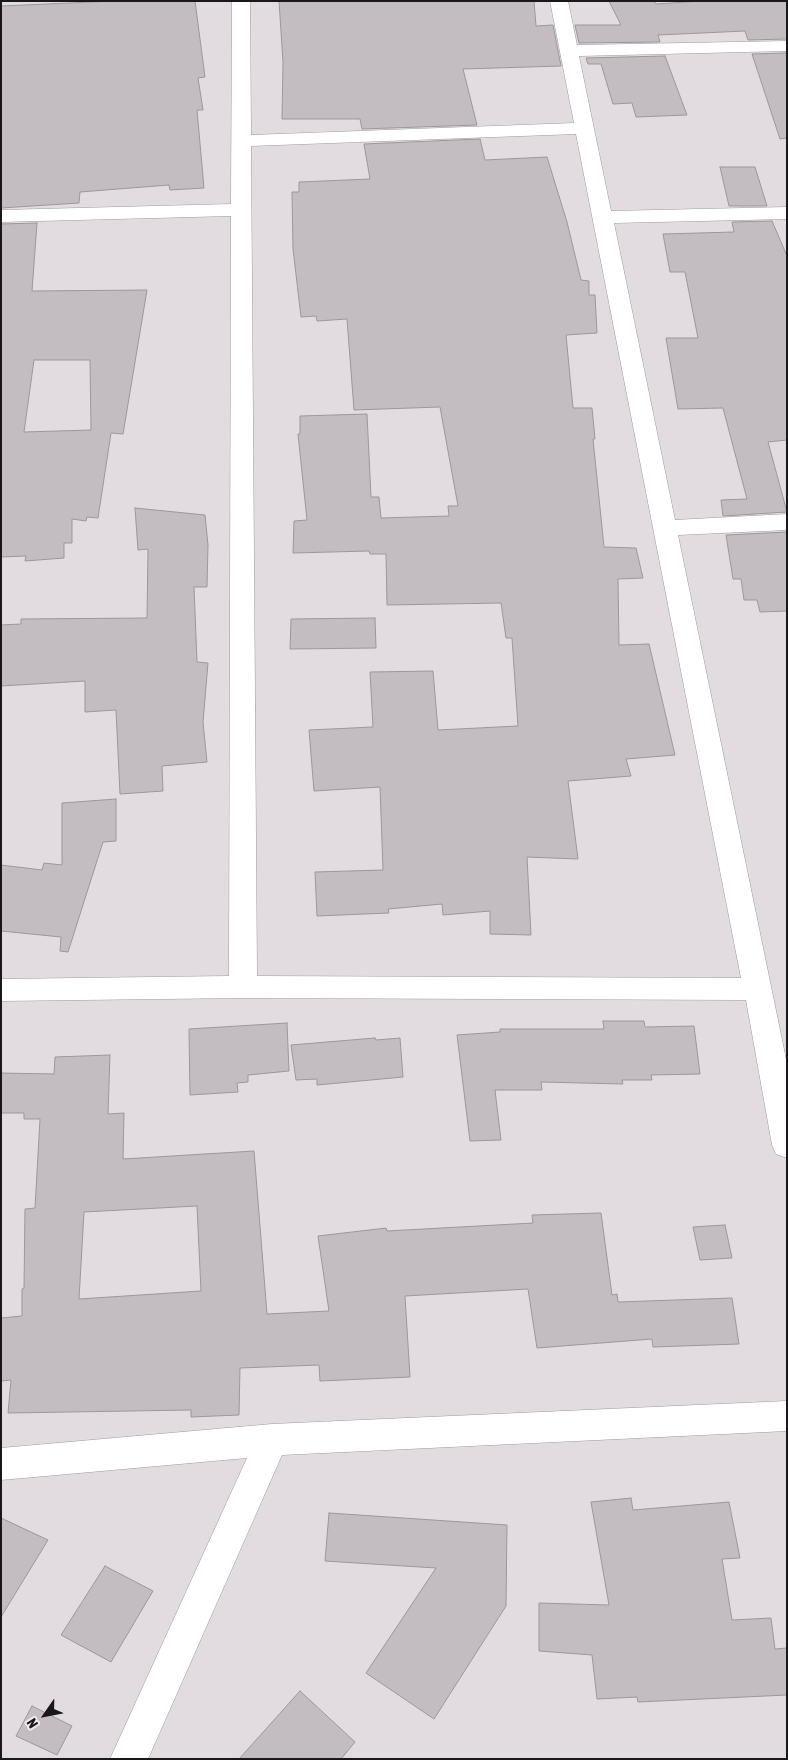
<!DOCTYPE html>
<style>
body{margin:0}
#map{position:relative;width:788px;height:1760px;overflow:hidden;background:#e2dce1;font-family:"Asap Condensed",sans-serif}
canvas{display:block}
.frame{position:absolute;inset:0;border:2px solid #191719;pointer-events:none}
.north{position:absolute;left:20px;top:1690px;width:50px;height:50px;-webkit-text-stroke:4px #efe9ee;paint-order:stroke;rotate:237deg;font-size:14px;font-weight:700;line-height:20px;text-align:center;color:#191719}
.north::after{content:'';display:block;margin:auto;width:18px;height:22px;background:#191719;clip-path:polygon(50% 0,100% 100%,50% 72%,0 100%)}
</style>
<div id="map">
<canvas width="788" height="1760"></canvas>
<div class="frame"></div>
<div class="north">N</div>
</div>
<script>
const ctx = document.querySelector('canvas').getContext('2d');
ctx.lineJoin = 'round';
function fill(path, color) {
  ctx.fillStyle = color;
  ctx.fill(path, 'evenodd');
}
function shape(rows) {
  const path = new Path2D();
  for (const r of rows) {
    path.moveTo(r[0], r[1]);
    for (let i = 2; i < r.length; i += 2) path.lineTo(r[i], r[i + 1]);
  }
  return path;
}
function stroke(path, color, width, dash) {
  ctx.strokeStyle = color;
  ctx.lineWidth = width;
  ctx.lineCap = dash ? 'butt' : 'round';
  ctx.setLineDash(dash || []);
  ctx.stroke(path);
}
const building = shape([
 [115,1,195,1,205,77,198,78,203,110,197,110,204,188,170,190,169,185,80,192,79,203,1,208,1,6,115,1],
 [279,1,534,1,536,26,553,25,561,66,463,69,477,125,362,129,360,119,282,119,283,62,279,1],
 [609,1,654,1,656,4,701,1,787,1,787,39,748,40,745,31,658,35,660,42,579,43,575,25,621,25,609,1],
 [787,53,787,138,780,139,752,54,787,53],
 [665,56,687,115,636,117,632,103,613,104,601,64,588,64,586,58,665,56],
 [480,139,485,160,547,157,567,222,581,280,589,281,589,295,595,295,597,333,566,335,573,408,592,408,595,439,593,439,604,547,636,548,643,578,618,579,619,645,649,644,675,755,626,759,631,776,568,781,578,859,527,857,531,935,490,934,490,911,443,915,442,904,388,909,389,913,317,916,315,872,383,870,380,787,314,791,309,730,373,727,370,672,433,671,438,730,518,726,512,638,506,638,501,603,387,605,386,554,370,554,369,551,293,553,294,521,307,520,298,434,300,434,300,416,367,414,371,497,379,497,381,518,449,516,448,506,458,506,440,407,354,410,347,319,317,321,316,316,301,317,293,249,292,192,299,192,299,182,370,179,364,144,480,139],
 [720,167,755,167,767,206,729,206,720,167],
 [772,221,787,256,787,440,768,442,787,512,723,516,721,500,747,499,723,408,678,409,666,338,698,338,685,272,670,272,663,234,734,232,732,222,772,221],
 [37,223,32,291,147,290,123,434,111,433,98,518,87,517,86,521,72,519,72,543,64,543,64,558,25,561,26,556,1,557,1,224,37,223],
 [34,360,90,360,91,430,24,432,34,360],
 [135,508,205,515,208,545,207,587,194,587,197,662,208,663,203,722,207,762,162,766,163,791,120,794,116,710,85,712,85,681,1,686,1,625,21,624,21,619,147,618,148,549,138,550,135,508],
 [787,532,787,611,760,612,757,600,744,600,741,579,733,579,726,535,787,532],
 [375,618,376,648,290,649,291,619,375,618],
 [116,799,116,841,103,842,68,952,60,951,61,937,1,931,1,865,42,870,44,863,62,865,62,803,116,799],
 [603,1021,644,1021,645,1027,694,1026,700,1074,651,1075,652,1080,622,1080,623,1084,541,1082,542,1090,495,1090,501,1140,470,1141,457,1035,500,1032,500,1029,604,1029,603,1021],
 [287,1023,289,1071,248,1075,248,1082,237,1083,238,1092,190,1095,189,1029,287,1023],
 [375,1038,376,1040,400,1038,403,1077,317,1085,317,1079,296,1080,291,1045,375,1038],
 [110,1055,108,1114,124,1113,123,1159,254,1151,267,1314,329,1311,318,1236,386,1228,387,1231,533,1223,532,1215,601,1213,612,1295,617,1294,618,1302,732,1298,739,1344,653,1347,652,1339,537,1348,528,1289,405,1296,410,1377,320,1381,319,1365,240,1368,239,1415,191,1417,191,1410,8,1413,11,1380,1,1381,1,1318,22,1316,22,1289,24,1288,25,1209,35,1208,40,1119,24,1119,24,1113,1,1113,1,1073,54,1074,55,1057,110,1055],
 [197,1206,201,1291,79,1299,84,1212,197,1206],
 [725,1225,732,1258,700,1260,693,1227,725,1225],
 [631,1498,633,1510,729,1502,740,1558,722,1559,732,1620,771,1618,775,1649,787,1648,787,1695,638,1702,637,1697,597,1699,592,1655,539,1651,539,1603,609,1605,591,1502,631,1498],
 [329,1513,507,1525,506,1606,434,1719,366,1673,436,1568,325,1561,329,1513],
 [1,1518,48,1540,1,1617,1,1518],
 [105,1566,153,1591,111,1662,61,1635,105,1566],
 [300,1691,355,1742,341,1759,239,1759,300,1691],
 [32,1706,72,1726,57,1755,16,1736,32,1706]
]);
fill(building, '#c3bcc0');
stroke(building, '#9d969a', 1);
const street = shape([
 [232,1,250,1,251,135,574,123,550,1,568,1,577,45,787,41,787,51,579,56,611,211,787,207,787,219,614,223,675,520,787,514,787,530,678,535,787,1064,787,1158,776,1154,772,1145,746,1000,243,998,1,1001,1,979,229,976,231,216,1,222,1,210,231,204,232,1],
 [576,134,741,978,257,976,251,146,576,134],
 [787,1401,787,1431,282,1455,148,1759,110,1759,247,1458,1,1480,1,1448,272,1424,787,1401]
]);
stroke(street, '#9e999e', 1);
fill(street, '#fff');
</script>
